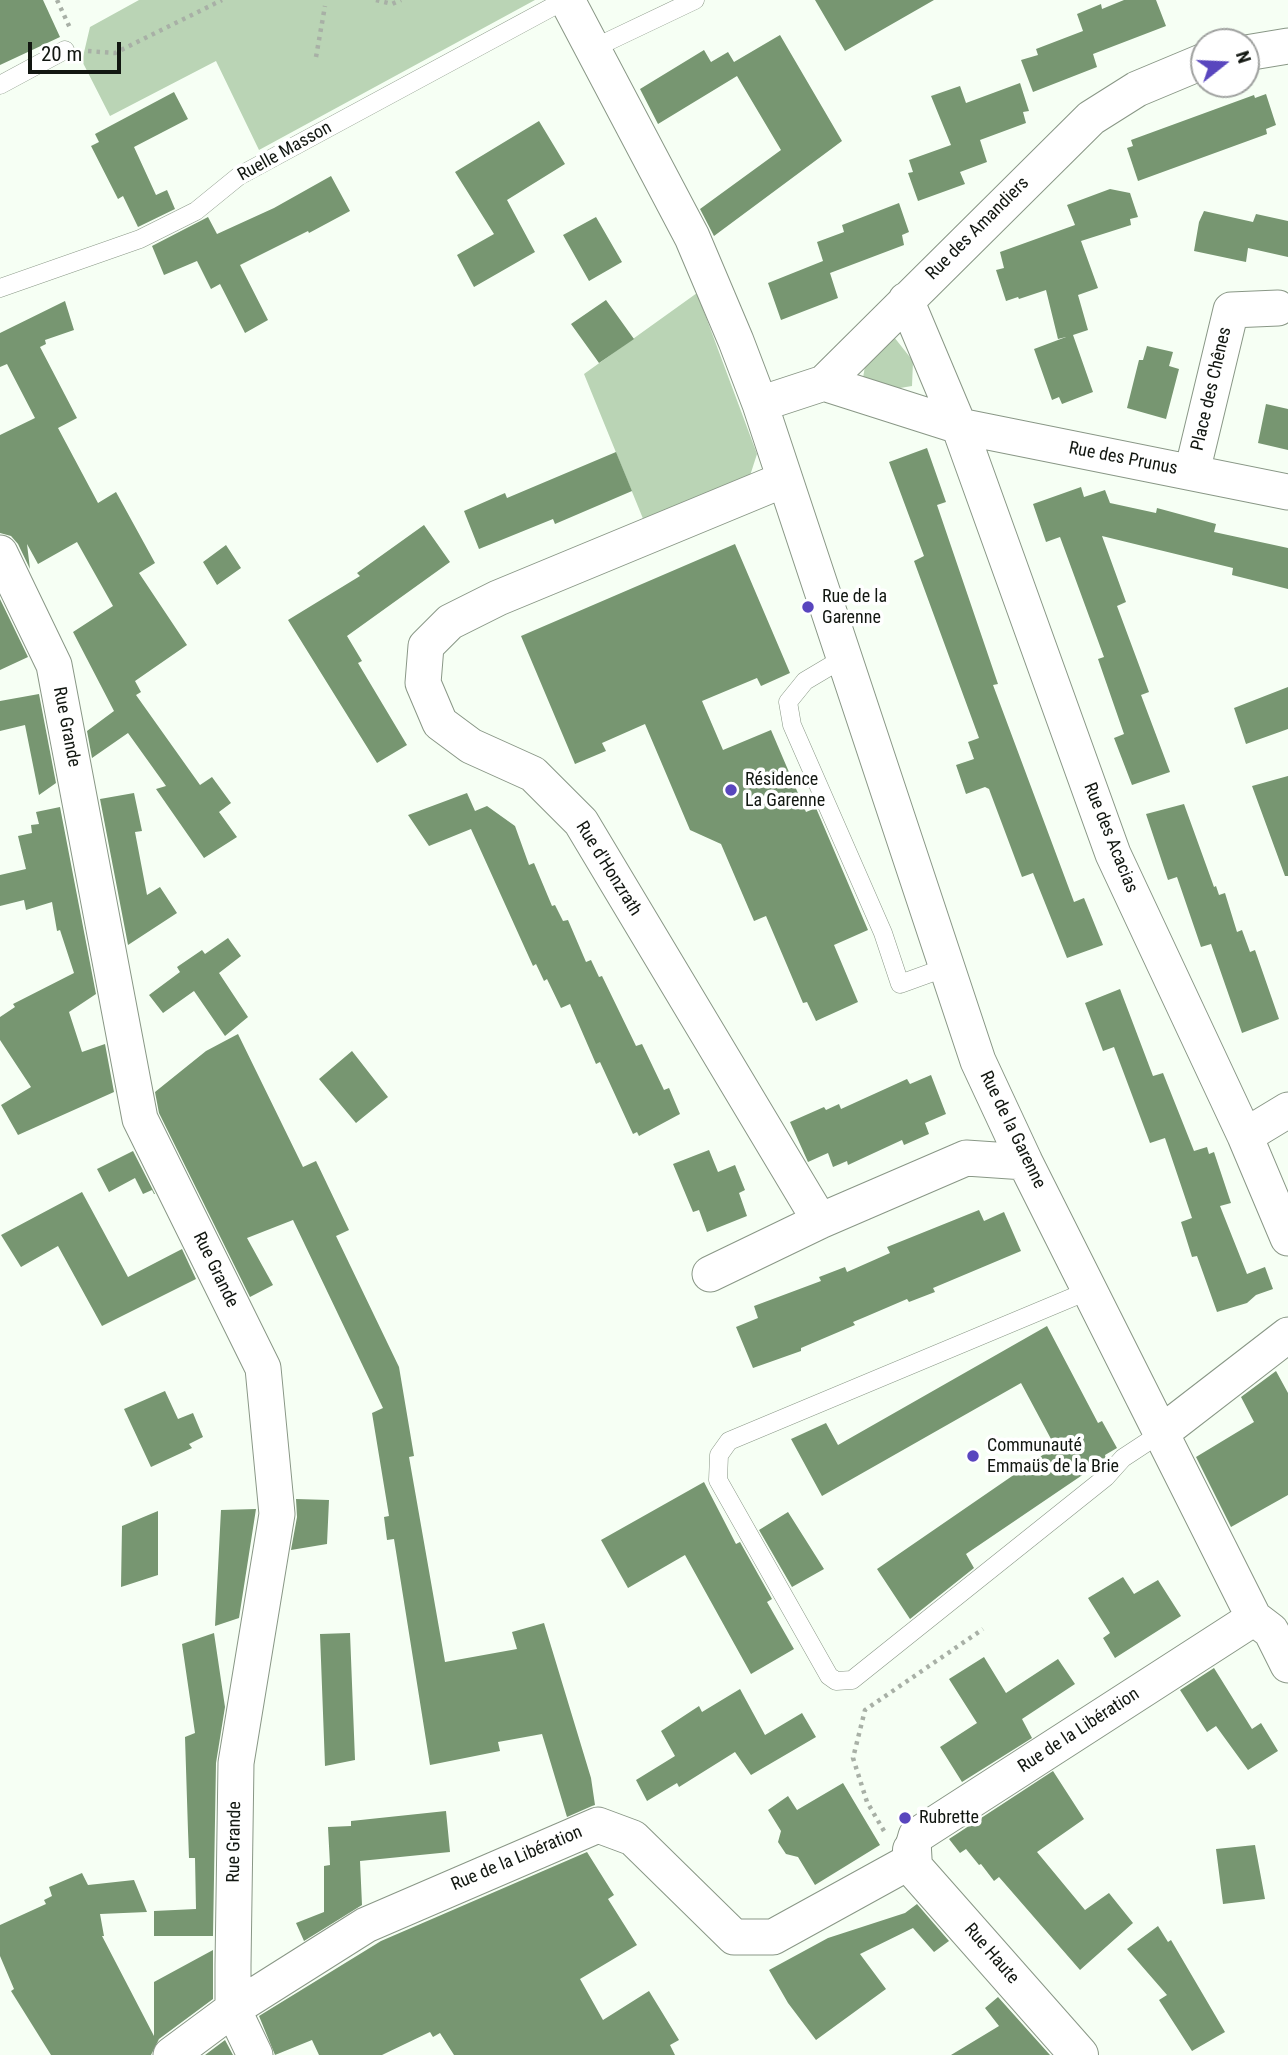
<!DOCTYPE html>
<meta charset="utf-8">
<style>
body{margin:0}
#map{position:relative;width:1288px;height:2055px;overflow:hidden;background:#f6fff4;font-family:"Roboto Condensed",sans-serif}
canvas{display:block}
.north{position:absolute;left:1190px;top:28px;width:70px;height:70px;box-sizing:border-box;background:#fff;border:2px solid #a0a2a0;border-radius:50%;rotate:72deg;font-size:19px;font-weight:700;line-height:28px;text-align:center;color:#121711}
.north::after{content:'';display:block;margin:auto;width:24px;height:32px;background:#5946be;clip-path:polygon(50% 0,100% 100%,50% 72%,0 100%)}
.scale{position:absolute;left:28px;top:42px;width:93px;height:32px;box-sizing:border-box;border:4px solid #121711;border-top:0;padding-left:9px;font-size:21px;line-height:24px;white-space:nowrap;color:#121711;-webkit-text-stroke:5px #fff;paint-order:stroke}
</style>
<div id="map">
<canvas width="1288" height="2055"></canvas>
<div class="north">N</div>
<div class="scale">20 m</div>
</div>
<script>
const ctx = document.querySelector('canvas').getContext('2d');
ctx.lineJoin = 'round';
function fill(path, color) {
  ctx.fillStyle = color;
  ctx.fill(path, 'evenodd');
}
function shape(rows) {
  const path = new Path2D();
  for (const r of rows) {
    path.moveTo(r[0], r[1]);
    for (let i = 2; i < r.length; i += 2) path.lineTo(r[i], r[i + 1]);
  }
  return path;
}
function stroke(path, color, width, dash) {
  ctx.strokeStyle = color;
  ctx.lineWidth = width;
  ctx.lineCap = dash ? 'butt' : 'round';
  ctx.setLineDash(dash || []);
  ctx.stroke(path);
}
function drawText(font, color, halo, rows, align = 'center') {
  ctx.font = font + ' "Roboto Condensed",sans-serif';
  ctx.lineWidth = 7;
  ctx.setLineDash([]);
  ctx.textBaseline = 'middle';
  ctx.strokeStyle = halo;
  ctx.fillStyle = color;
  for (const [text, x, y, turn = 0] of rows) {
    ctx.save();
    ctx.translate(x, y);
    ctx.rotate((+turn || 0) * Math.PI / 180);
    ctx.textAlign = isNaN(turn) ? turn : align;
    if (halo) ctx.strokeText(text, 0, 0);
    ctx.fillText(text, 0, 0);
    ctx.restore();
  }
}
fill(shape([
 [139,0,535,0,259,150,216,61,110,116,82,61,90,27],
 [697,293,757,454,747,485,646,526,584,374],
 [894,337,913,361,912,386,894,389,863,378,867,354]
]), '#bad4b5');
fill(shape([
 [0,0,43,0,60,37,0,65],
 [815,0,934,0,845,51],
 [1124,0,1156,0,1166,26,1093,54,1097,67,1033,92,1021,60,1038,55,1036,49,1083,31,1077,14,1101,4,1102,9],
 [780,35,842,141,714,236,700,209,781,150,737,76,658,124,640,89,704,50,711,62,728,52,734,62],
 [1020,83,1029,111,1023,112,1026,123,980,140,987,162,960,172,965,184,918,201,908,173,913,172,909,160,951,145,931,96,960,86,966,103],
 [174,92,188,119,134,147,156,195,167,190,175,209,138,227,123,196,118,199,91,146,99,142,95,134],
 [1266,94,1276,125,1266,129,1267,134,1138,181,1127,148,1133,146,1131,140,1254,95,1255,98],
 [539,121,565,164,507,200,535,252,474,287,457,255,494,234,455,172],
 [331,176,350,211,309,233,308,231,240,265,268,320,245,333,220,284,211,289,197,261,164,275,152,246,208,217,217,234,274,208],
 [1110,189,1130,193,1138,217,1130,219,1131,225,1081,241,1098,288,1078,295,1088,330,1073,335,1093,392,1062,404,1059,397,1052,400,1034,349,1066,337,1058,339,1046,290,1019,299,1018,297,1006,301,996,270,1004,268,1000,252,1075,225,1067,205],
 [899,203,909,232,902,235,904,245,830,273,838,298,781,320,768,283,823,261,817,242,844,232,842,225],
 [1204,211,1253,222,1256,214,1288,221,1288,257,1248,248,1246,262,1194,251,1199,222],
 [596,217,622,262,589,281,563,235],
 [606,300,634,339,599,363,571,324],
 [65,301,74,330,45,340,46,344,40,347,77,418,58,428,98,503,116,492,155,563,139,573,187,645,135,681,141,692,136,695,200,785,212,777,231,803,219,812,237,837,204,858,156,789,166,786,128,733,92,758,87,731,114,711,73,632,113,606,77,542,38,564,27,544,30,569,18,544,11,536,0,533,0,435,35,418,7,364,0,367,0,333],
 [1147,346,1173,352,1169,366,1179,369,1166,419,1127,408,1139,360,1143,360],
 [1266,404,1288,409,1288,450,1258,443],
 [927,448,946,502,937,505,998,684,993,685,1074,902,1084,898,1103,945,1067,958,1033,873,1022,877,989,789,985,787,966,794,956,765,974,759,968,742,979,738,914,561,924,556,889,462],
 [616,452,632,491,555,524,553,519,479,549,464,511,505,493,507,498],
 [1081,487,1084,497,1105,490,1110,503,1156,513,1157,508,1216,524,1214,532,1288,548,1288,589,1232,575,1233,568,1102,536,1126,602,1117,606,1149,692,1141,695,1170,772,1132,785,1114,738,1124,734,1098,659,1104,657,1060,537,1046,542,1033,504],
 [424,525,450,562,347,636,362,661,358,663,407,745,377,763,288,620,360,576,357,573],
 [735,544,790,673,761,686,757,678,702,701,723,750,771,730,806,812,816,808,868,930,834,945,858,1002,816,1021,807,1002,803,1003,766,916,754,921,721,844,690,830,645,724,602,743,606,751,575,764,521,636],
 [226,545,241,568,217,585,203,562],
 [0,599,28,657,0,670],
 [1288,687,1288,729,1246,744,1234,708],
 [39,694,56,783,39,795,25,725,0,731,0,701],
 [1288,776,1288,876,1285,876,1252,786],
 [134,793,142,831,135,832,147,895,160,887,177,913,128,945,100,799],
 [467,793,475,811,487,806,515,826,529,865,534,863,552,906,555,905,563,921,568,920,586,962,591,960,599,977,602,976,636,1046,642,1044,664,1090,669,1088,680,1114,639,1136,637,1132,633,1134,600,1062,596,1064,570,1004,561,1008,547,979,544,981,536,964,533,966,471,829,429,846,408,815],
 [1184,804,1214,887,1216,886,1219,895,1225,893,1237,932,1242,930,1250,952,1255,950,1279,1019,1242,1033,1211,944,1201,947,1177,877,1168,880,1146,814],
 [60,807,96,994,69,1012,82,1052,105,1044,114,1092,18,1135,1,1105,31,1087,0,1040,0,1017,15,1007,13,1004,74,973,60,930,57,931,52,902,26,910,24,900,0,906,0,875,26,869,18,836,32,833,31,825,39,824,36,812],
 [228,938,241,956,219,973,248,1017,225,1036,194,991,163,1013,149,995,180,972,177,967,202,950,205,954],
 [1120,989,1153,1076,1163,1073,1194,1151,1207,1147,1209,1154,1214,1152,1231,1203,1220,1206,1247,1274,1265,1267,1273,1289,1256,1295,1247,1303,1217,1312,1197,1256,1192,1257,1181,1222,1192,1218,1165,1138,1150,1143,1114,1047,1103,1051,1085,1003],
 [238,1034,303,1167,316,1161,349,1230,336,1236,399,1367,414,1456,409,1457,445,1662,517,1649,512,1632,544,1623,591,1778,595,1805,592,1806,567,1817,542,1734,498,1742,500,1751,430,1765,394,1539,387,1540,384,1517,389,1516,372,1413,383,1408,293,1220,247,1238,273,1285,250,1297,159,1113,155,1092,206,1051],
 [352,1051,388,1097,356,1123,319,1079],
 [931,1075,946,1114,925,1123,929,1134,904,1145,902,1140,848,1165,847,1161,833,1167,828,1153,808,1162,790,1122,824,1107,826,1110,839,1104,841,1109,907,1079,910,1084],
 [709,1150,718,1172,735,1165,745,1190,739,1193,747,1216,707,1232,699,1210,693,1212,673,1164],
 [133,1151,155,1194,154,1194,152,1190,143,1194,135,1178,109,1192,97,1169],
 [82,1192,128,1277,182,1249,196,1279,102,1326,58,1246,21,1267,1,1235],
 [979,1210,984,1221,1004,1212,1021,1251,933,1288,935,1292,909,1302,907,1299,865,1317,853,1322,855,1325,801,1348,801,1351,753,1368,736,1327,758,1318,754,1306,821,1281,819,1277,845,1267,847,1272,890,1253,887,1247],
 [1047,1326,1098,1423,1102,1421,1117,1448,1105,1455,1106,1459,966,1554,974,1568,910,1619,877,1569,1050,1450,1045,1442,1051,1439,1021,1383,822,1496,791,1439,826,1423,838,1445],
 [1276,1371,1288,1393,1288,1495,1231,1527,1196,1457,1254,1422,1241,1397],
 [165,1391,178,1419,193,1413,203,1437,189,1444,192,1448,151,1467,124,1409],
 [704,1482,736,1544,740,1542,772,1599,767,1602,794,1649,751,1674,685,1555,628,1588,601,1540],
 [296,1499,329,1500,327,1544,291,1550,297,1517],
 [256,1509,239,1618,215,1626,221,1510],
 [158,1511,158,1575,121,1587,122,1526],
 [788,1512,824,1569,792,1587,759,1530],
 [1123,1577,1134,1594,1158,1580,1181,1616,1115,1658,1103,1638,1110,1633,1088,1598],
 [214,1633,225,1707,216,1763,213,1936,154,1936,154,1911,196,1909,195,1858,189,1858,188,1831,185,1737,195,1733,182,1644],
 [350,1633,355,1760,325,1766,320,1634],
 [984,1657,1006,1693,1058,1659,1075,1684,1022,1719,1032,1738,962,1782,940,1747,977,1723,949,1679],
 [1214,1668,1252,1729,1261,1723,1278,1751,1248,1770,1216,1726,1207,1732,1180,1690],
 [740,1689,765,1735,802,1713,816,1737,751,1775,735,1752,679,1787,677,1783,647,1801,636,1780,675,1756,661,1731,699,1706,702,1712],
 [1053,1771,1084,1819,1037,1852,1085,1910,1109,1893,1133,1923,1080,1970,999,1877,994,1881,981,1864,979,1865,966,1849,960,1853,949,1839],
 [843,1783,880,1845,815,1885,798,1857,786,1854,778,1842,781,1831,768,1810,788,1796,797,1810],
 [446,1811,450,1852,360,1861,362,1905,304,1941,296,1923,324,1912,324,1866,330,1865,328,1827,351,1826,351,1821],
 [1255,1845,1265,1899,1223,1904,1216,1849],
 [587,1852,614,1895,608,1899,637,1945,580,1979,603,2020,649,1991,679,2040,670,2045,675,2055,454,2055,440,2033,433,2037,430,2032,382,2055,319,2055,312,2040,275,2055,259,2016,381,1941],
 [82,1873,88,1885,134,1880,147,1912,100,1914,104,1936,102,1936,154,2036,154,1982,213,1950,213,1999,159,2039,151,2055,51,2055,11,1991,14,1989,0,1956,0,1925,46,1904,44,1900,52,1896,49,1887],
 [917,1904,949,1941,934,1952,913,1928,860,1954,886,1989,816,2040,788,2003,769,1970,828,1938,905,1913],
 [1158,1926,1168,1942,1171,1940,1225,2032,1192,2051,1159,2000,1167,1995,1127,1949],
 [998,1997,1050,2055,951,2055,999,2026,985,2008],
 [225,2040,233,2055,205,2055]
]), '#779671');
const lane = shape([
 [592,49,695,0],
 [0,85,65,50],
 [0,288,140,239,196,211,239,176,565,0],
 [842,659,805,681,788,702,792,725,883,933,900,984,947,967],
 [1090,1290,729,1441,719,1455,718,1480,829,1676,836,1681,852,1680,1106,1477,1123,1458,1161,1433]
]);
const street = shape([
 [567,0,692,237,736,341,760,404,978,1061,1025,1162,1254,1618,1271,1631,1288,1665],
 [1246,53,1288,46],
 [824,383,959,426,906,300],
 [760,404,824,383,1091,118,1137,89,1204,61],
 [959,426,1113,854,1245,1136,1288,1238],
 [959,426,1288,492],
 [1192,472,1231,310,1278,308],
 [783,480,498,598,450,622,426,646,423,683,440,723,471,746,533,774,581,822,820,1221],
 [0,553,54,665,140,1119,263,1368,277,1514,236,1763,233,1965,233,2009,255,2055],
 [1245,1136,1288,1110],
 [710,1274,820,1221,966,1158,1025,1162],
 [1161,1433,1288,1335],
 [912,1850,916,1836,1254,1618],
 [171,2055,233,2009,366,1925,598,1825,633,1838,734,1937,773,1937,911,1861]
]);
const secondary = shape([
 [912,1850,913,1867,1079,2055]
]);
stroke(lane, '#899786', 19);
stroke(street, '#899786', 37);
stroke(secondary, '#899786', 40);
stroke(shape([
 [57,0,70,28],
 [376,0,392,4,401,0],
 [88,51,115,53,222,0],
 [316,57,325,6],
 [884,1831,867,1802,853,1758,865,1710,983,1629]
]), '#a8b0a6', 4.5, [3.5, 5]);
stroke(lane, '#fff', 18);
stroke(street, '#fff', 35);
stroke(secondary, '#fff', 38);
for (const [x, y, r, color] of [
 [808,607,7,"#5946be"],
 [731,790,7,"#5946be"],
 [973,1456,7,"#5946be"],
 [905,1818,7,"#5946be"]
]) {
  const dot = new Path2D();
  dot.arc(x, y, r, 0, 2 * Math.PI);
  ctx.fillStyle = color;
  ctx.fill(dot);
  stroke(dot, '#fff', 2.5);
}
drawText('18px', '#121711', '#fff', [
 ["Ruelle Masson",285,152,-29],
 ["Rue des Amandiers",978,229,-45],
 ["Place des Chênes",1212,389,-77],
 ["Rue des Prunus",1123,459,11],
 ["Rue Grande",66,727,79],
 ["Rue des Acacias",1110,838,68],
 ["Rue d'Honzrath",608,869,58],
 ["Rue de la Garenne",1012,1130,64],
 ["Rue Grande",215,1270,64],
 ["Rue de la Libération",1079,1731,-33],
 ["Rue Grande",235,1842,-89],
 ["Rue de la Libération",517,1859,-23],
 ["Rue Haute",991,1954,49]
]);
drawText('18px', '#121711', '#fff', [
 ["Rue de la",822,597],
 ["Garenne",822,618],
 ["Résidence",745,780],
 ["La Garenne",745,801],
 ["Communauté",987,1446],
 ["Emmaüs de la Brie",987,1467],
 ["Rubrette",919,1818]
], 'left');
</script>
